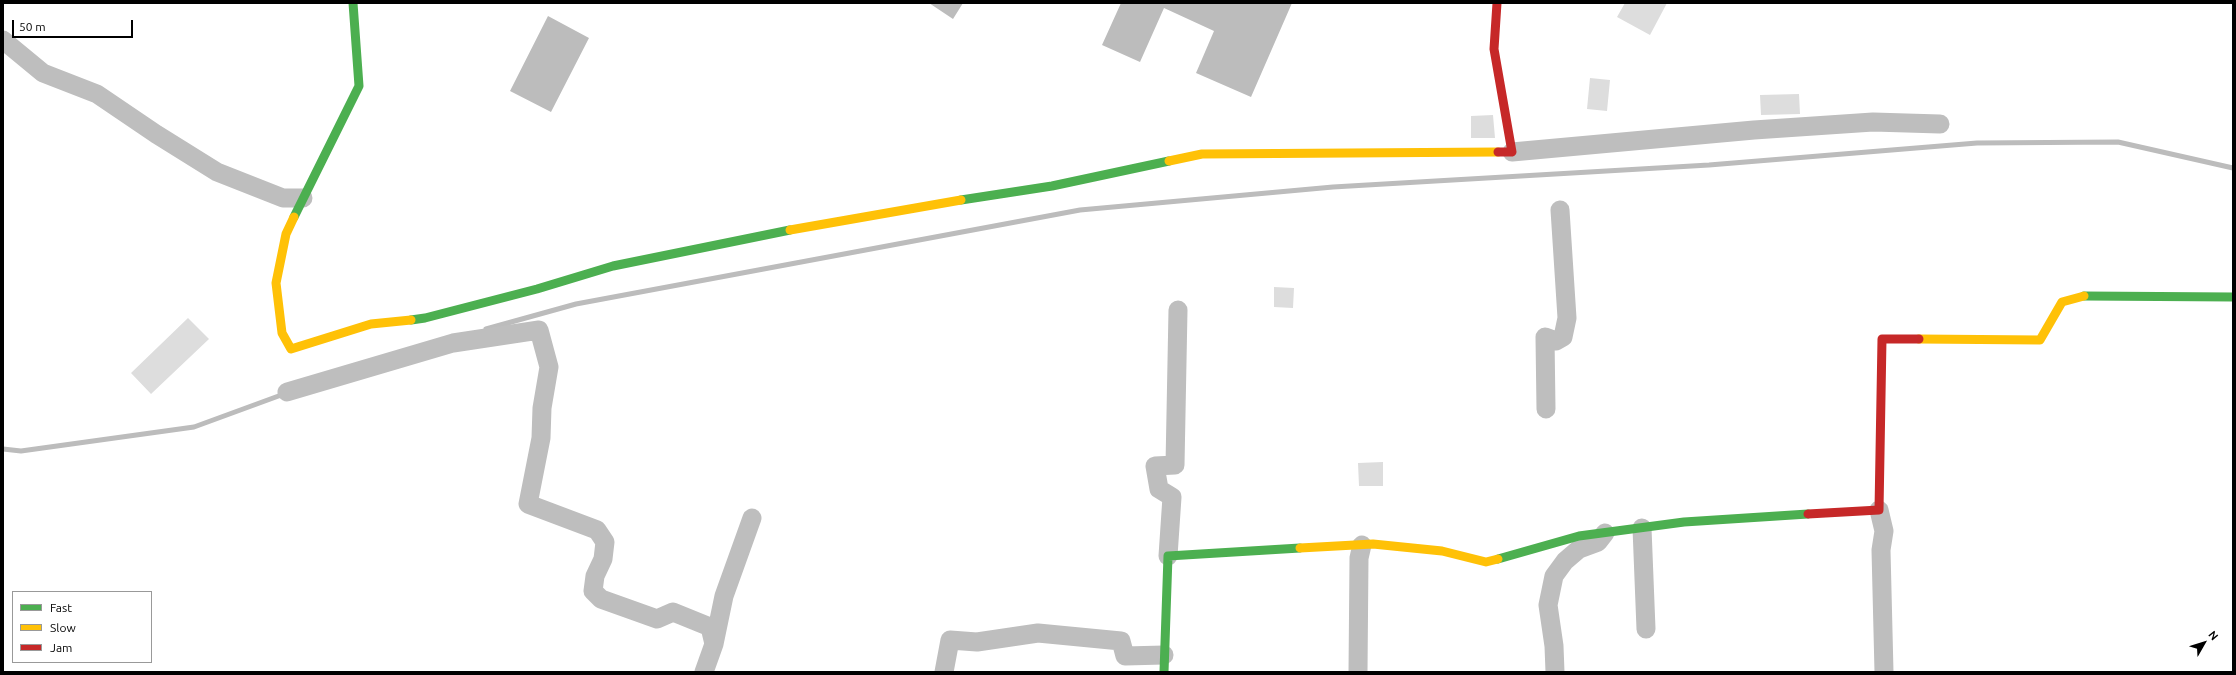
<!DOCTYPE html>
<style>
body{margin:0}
#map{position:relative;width:2236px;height:675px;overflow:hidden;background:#fff;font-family:Ubuntu,sans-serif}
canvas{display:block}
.frame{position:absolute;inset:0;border:4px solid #000;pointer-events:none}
.legend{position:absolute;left:12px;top:591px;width:140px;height:72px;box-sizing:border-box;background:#fff;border:1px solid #999;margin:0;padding:5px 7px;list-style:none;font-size:12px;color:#000}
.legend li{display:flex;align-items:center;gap:8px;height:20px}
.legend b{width:20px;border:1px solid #999}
.north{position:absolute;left:2184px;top:623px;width:40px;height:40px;-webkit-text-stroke:3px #fff;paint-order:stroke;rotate:51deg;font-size:11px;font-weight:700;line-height:16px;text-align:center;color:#000}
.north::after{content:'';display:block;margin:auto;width:14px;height:18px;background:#000;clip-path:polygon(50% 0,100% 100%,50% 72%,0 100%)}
.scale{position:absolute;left:12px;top:20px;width:121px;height:18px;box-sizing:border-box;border:2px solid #000;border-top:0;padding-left:5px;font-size:12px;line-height:14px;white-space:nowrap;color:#000;-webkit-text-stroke:3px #fff;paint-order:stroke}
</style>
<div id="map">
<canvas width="2236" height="675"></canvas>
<div class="frame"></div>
<ul class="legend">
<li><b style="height:5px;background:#4caf50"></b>Fast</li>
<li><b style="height:5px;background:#ffc107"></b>Slow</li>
<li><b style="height:5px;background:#c62828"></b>Jam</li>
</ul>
<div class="north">N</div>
<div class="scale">50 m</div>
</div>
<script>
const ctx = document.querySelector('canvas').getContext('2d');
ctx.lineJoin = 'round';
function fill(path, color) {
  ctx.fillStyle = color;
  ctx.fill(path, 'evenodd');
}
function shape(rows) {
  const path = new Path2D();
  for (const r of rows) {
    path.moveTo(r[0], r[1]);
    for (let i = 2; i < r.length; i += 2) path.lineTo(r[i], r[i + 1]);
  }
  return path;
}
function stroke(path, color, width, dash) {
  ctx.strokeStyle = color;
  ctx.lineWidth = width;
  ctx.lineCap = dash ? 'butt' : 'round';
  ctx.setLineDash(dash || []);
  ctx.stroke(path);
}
fill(shape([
 [929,3,963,3,953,19],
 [1121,3,1292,3,1251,97,1196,73,1214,31,1164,8,1140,62,1102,45],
 [548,16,589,38,551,112,510,91]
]), '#bcbcbc');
stroke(shape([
 [486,329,576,304,1080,210,1333,187,1709,165,1977,143,2118,142,2233,168],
 [3,449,21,451,194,427,284,394]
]), '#bcbcbc', 5);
fill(shape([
 [1625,3,1667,3,1650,35,1617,17],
 [1590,78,1610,80,1607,111,1587,109],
 [1799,94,1800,114,1761,115,1760,95],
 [1493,115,1495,138,1471,138,1471,116],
 [1274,287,1294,288,1293,308,1274,307],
 [188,318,209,339,151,394,131,373],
 [1383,462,1383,486,1359,486,1358,463]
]), '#ddd');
stroke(shape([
 [3,40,43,73,97,94,156,134,217,172,283,198,303,198],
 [1512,152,1754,130,1873,122,1940,124],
 [287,392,453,343,539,330,549,367,542,408,541,438,528,504,597,530,605,542,603,559,595,576,593,591,601,599,657,619,673,612,710,627,714,644],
 [1546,409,1545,337,1556,341,1563,337,1567,318,1560,210],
 [1879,510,1884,531,1881,550,1884,672],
 [1642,528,1646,629],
 [1168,556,1172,497,1159,489,1155,466,1175,465,1178,310],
 [704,672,714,644,724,596,752,518],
 [944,672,950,640,977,642,1038,633,1121,641,1125,656,1164,655],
 [1358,672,1359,558,1362,545],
 [1555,672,1554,646,1548,605,1554,576,1565,561,1579,549,1598,542,1605,533]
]), '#bebebe', 19);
stroke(shape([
 [961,200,1052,186,1169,161],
 [294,217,359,86,353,3],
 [2084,296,2233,297],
 [411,320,425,318,537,289,613,266,790,230],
 [1498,559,1579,536,1684,522,1808,514],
 [1164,672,1168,556,1300,548]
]), '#4caf50', 9);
stroke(shape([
 [1169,161,1202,154,1498,152],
 [294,217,286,234,276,283,282,333,291,349,371,324,411,320],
 [790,230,961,200],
 [1919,339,2040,340,2062,302,2084,296],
 [1300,548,1373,544,1442,551,1486,562,1498,559]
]), '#ffc107', 9);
stroke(shape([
 [1497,3,1494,49,1512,152,1498,152],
 [1808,514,1879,510,1882,339,1919,339]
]), '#c62828', 9);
</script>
